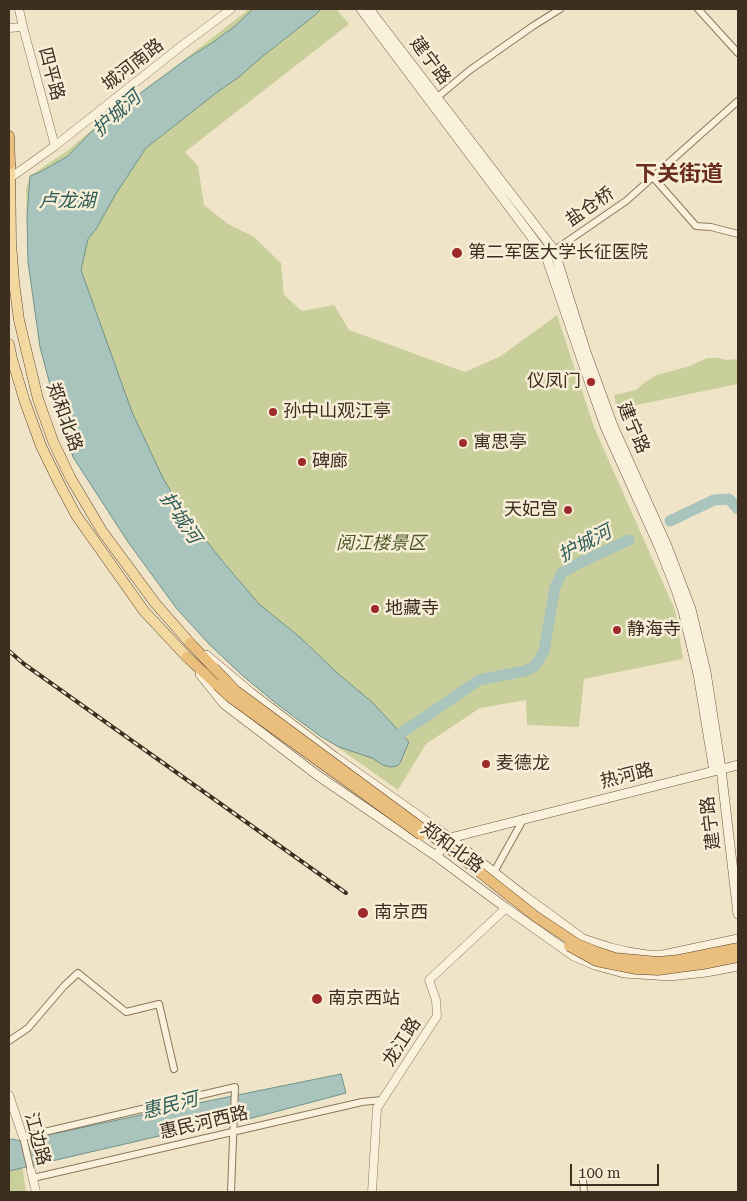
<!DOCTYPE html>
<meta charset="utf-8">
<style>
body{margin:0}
#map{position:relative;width:747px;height:1201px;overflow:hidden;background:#f0e4c8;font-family:"Roboto Serif",serif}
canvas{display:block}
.frame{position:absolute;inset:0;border:10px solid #3d2e20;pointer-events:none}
.scale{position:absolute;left:570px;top:1164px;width:89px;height:22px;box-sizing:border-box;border:2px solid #3d2e20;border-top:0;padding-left:6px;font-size:15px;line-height:18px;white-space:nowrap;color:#3d2e20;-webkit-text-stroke:4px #f7eed8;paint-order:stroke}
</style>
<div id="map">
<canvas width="747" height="1201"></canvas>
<div class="frame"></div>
<div class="scale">100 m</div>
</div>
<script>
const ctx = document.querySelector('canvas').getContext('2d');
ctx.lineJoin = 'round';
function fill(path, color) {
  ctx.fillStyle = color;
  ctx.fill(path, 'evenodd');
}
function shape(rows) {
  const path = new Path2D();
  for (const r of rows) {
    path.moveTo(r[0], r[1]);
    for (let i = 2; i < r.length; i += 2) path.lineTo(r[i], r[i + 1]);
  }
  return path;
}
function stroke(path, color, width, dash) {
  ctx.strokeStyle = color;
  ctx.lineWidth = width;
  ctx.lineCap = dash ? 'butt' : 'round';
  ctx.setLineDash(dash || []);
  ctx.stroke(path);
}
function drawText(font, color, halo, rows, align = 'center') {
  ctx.font = font + ' "Roboto Serif","Noto Sans SC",serif';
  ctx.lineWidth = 5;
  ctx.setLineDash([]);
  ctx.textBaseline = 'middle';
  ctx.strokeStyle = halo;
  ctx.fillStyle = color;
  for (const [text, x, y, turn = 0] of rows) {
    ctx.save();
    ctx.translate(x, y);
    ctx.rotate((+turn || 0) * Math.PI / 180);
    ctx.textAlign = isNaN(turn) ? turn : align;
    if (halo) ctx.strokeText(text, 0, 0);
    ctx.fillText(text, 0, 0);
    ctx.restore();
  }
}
fill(shape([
 [249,9,336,9,349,24,185,152,198,166,204,205,228,224,254,237,281,263,284,295,302,311,334,305,349,330,465,372,501,356,557,315,594,427,675,610,683,659,584,679,579,727,527,725,526,700,480,708,426,744,398,790,278,705,243,676,210,645,177,609,128,542,73,457,54,400,40,347,28,262,26,188,30,176,67,151,105,119,161,78],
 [707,358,719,358,726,360,738,359,738,384,617,409,614,395,636,390,644,383,657,375,690,366],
 [22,1165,26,1192,9,1192,9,1168]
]), '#c9cf9b');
const water = shape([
 [253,9,321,9,315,15,263,56,239,77,216,93,146,148,117,192,96,229,88,239,81,270,132,412,163,478,182,510,224,563,259,604,302,639,336,672,373,703,409,742,400,763,397,766,390,767,383,765,372,758,339,747,320,736,278,705,243,676,210,645,177,609,128,542,73,457,54,400,40,347,28,262,27,216,30,176,40,172,68,156,89,134,105,119,188,58,215,41,235,26,253,9],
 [341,1074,346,1093,237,1122,215,1123,9,1171,9,1140,13,1139,20,1141,159,1111,341,1074]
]);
fill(water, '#a9c4bc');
stroke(water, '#6f938a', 1);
stroke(shape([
 [670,521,714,500,729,499,738,509],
 [389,740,406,730,479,680,525,671,535,666,544,651,555,587,562,573,577,564,629,540]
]), '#a9c4bc', 11);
const minor = shape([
 [698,9,738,53],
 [434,100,470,70,533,26,560,9],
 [653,177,696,226,711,227,738,234],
 [546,256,626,201,738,101],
 [495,874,494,872,524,818],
 [9,1041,28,1028,64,986,78,973,126,1012,159,1004,174,1069],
 [31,1171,23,1137,235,1087,231,1192],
 [33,1178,362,1102,382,1100],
 [583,1181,584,1192]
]);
const tertiary = shape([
 [19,9,23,27,55,146],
 [9,28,23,27],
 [10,178,55,146,180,47,231,9],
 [9,1095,23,1137],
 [31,1171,36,1192],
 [372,1192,377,1108,437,1016,436,1000,429,980,506,908]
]);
const secondary = shape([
 [361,9,546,256,591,387,606,429,660,549,675,587,683,611,698,674,714,771],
 [369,9,554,250,586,352,613,426,667,546,691,609,706,672,721,769,738,914],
 [206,655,250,692,335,757,450,838,523,895,583,939,611,948,628,952,647,955,663,955,738,939],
 [200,674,224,704,317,775,436,856,506,908,574,956,595,965,624,973,670,976,706,972,738,966],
 [436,856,450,838,738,765]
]);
const primary = shape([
 [10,164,11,243,14,282,19,320,38,399,53,441,70,477,102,531,155,603,190,643],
 [9,344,12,359,25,402,41,446,60,485,76,515,144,611,187,657]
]);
const trunk = shape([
 [9,136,10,164],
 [190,643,214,668],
 [187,657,217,685]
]);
stroke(minor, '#8d765c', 8);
stroke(tertiary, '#8d765c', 9);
stroke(secondary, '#6f573f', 10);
stroke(primary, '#5b4430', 11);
stroke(trunk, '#5b4430', 11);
stroke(minor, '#faf1dc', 6);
stroke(tertiary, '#faf1dc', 8);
stroke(secondary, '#faf1dc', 9);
stroke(primary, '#f3d9a0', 10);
stroke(trunk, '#eabe7c', 10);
const rail = shape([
 [9,651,24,664,346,893]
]);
stroke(rail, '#3d2e20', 4);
stroke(rail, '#f7eed8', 2, [5.5]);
const trunkBridge = shape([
 [214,668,236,691,458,855,535,916,577,944,597,952,615,958,658,962,679,960,738,948],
 [217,685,230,697,421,835],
 [569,946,596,961,636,969,658,970,680,967,703,964,738,957]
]);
stroke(trunkBridge, '#5b4430', 11, []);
stroke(trunkBridge, '#eabe7c', 10);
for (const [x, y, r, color] of [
 [457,253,6,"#9e2a2b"],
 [591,382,5,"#9e2a2b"],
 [273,412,5,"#9e2a2b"],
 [463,443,5,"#9e2a2b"],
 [302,462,5,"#9e2a2b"],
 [568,510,5,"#9e2a2b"],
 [375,609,5,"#9e2a2b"],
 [617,630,5,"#9e2a2b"],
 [486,764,5,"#9e2a2b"],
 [363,913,6,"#9e2a2b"],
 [317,999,6,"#9e2a2b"]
]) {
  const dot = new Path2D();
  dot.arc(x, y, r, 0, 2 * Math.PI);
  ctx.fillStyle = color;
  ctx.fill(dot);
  stroke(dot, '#f7eed8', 2);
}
drawText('18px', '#3d2e20', '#f7eed8', [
 ["建宁路",430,61,53],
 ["城河南路",133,65,-38],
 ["四平路",51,74,75],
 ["盐仓桥",590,207,-35],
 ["郑和北路",64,417,70],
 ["建宁路",633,428,67],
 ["热河路",627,776,-14],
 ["建宁路",711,823,-97],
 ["郑和北路",452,848,36],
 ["龙江路",402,1042,-57],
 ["惠民河西路",204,1123,-13],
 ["江边路",37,1139,75]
]);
drawText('18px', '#3d2e20', '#f7eed8', [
 ["第二军医大学长征医院",468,253],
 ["仪凤门",581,382,"right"],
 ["孙中山观江亭",283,412],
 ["寓思亭",473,443],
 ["碑廊",312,462],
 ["天妃宫",558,510,"right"],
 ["地藏寺",385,609],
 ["静海寺",627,630],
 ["麦德龙",496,764],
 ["南京西",374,913],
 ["南京西站",328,999]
], 'left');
drawText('italic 18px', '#4d5a26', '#f7eed8', [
 ["阅江楼景区",381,544]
]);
drawText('italic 19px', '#2f5d5a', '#f7eed8', [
 ["护城河",117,114,-42],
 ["卢龙湖",67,201],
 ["护城河",180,518,56],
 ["护城河",585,544,-28],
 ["惠民河",170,1106,-14]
]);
drawText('bold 22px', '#6b2e1e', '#f7eed8', [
 ["下关街道",679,175]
]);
</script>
